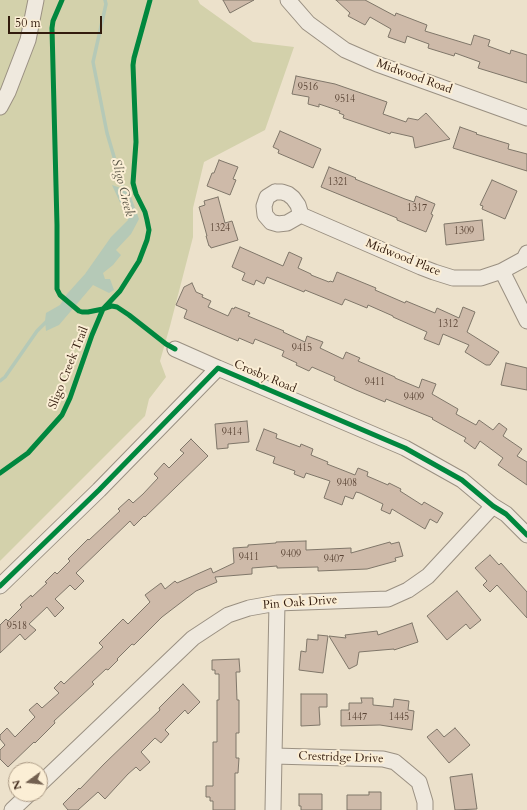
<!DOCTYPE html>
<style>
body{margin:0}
#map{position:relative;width:527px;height:810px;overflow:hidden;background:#ece1cb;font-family:Cardo,serif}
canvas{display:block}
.north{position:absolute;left:8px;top:762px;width:40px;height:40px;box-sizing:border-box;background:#fbeed5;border:1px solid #ab9a85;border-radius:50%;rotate:255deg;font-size:11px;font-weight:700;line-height:16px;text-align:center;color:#321b0d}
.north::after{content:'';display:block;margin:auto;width:14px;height:18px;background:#736050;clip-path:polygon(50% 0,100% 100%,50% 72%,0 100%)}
.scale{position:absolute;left:8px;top:16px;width:94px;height:18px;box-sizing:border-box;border:2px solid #321b0d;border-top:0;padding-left:5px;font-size:12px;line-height:14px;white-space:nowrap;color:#321b0d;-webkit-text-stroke:3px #fbeed5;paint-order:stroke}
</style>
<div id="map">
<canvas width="527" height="810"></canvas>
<div class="north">N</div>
<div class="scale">50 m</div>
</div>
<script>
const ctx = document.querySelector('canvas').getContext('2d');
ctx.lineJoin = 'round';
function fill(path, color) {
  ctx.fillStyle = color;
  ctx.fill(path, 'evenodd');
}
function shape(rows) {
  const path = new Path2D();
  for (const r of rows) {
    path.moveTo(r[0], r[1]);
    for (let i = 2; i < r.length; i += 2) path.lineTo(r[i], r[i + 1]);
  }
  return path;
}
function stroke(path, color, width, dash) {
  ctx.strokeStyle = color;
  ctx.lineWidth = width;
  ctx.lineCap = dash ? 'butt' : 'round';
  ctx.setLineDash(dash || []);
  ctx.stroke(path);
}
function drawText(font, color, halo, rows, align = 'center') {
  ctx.font = font + ' Cardo,serif';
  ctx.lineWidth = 4;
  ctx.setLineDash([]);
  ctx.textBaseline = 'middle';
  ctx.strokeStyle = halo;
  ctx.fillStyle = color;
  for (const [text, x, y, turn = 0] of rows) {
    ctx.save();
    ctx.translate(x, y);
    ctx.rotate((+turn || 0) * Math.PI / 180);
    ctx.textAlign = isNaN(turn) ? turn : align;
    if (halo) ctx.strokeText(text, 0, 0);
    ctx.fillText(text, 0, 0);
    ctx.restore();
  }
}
fill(shape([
 [0,0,198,0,200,4,253,42,294,47,265,130,204,162,193,208,193,237,170,326,160,361,166,377,149,399,145,416,0,561]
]), '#d3d1ab');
fill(shape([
 [112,185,129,191,139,219,131,234,116,250,121,255,113,265,103,273,105,279,110,279,114,290,109,293,93,285,59,325,46,331,45,321,46,313,60,305,67,294,85,274,111,237,128,220]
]), '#b5c9b7');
stroke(shape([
 [105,0,106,4,93,62,107,133,125,194],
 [0,381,5,377,37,331,47,321]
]), '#b5c9b7', 3.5);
const building = shape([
 [223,0,254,0,230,13,223,0],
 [336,0,365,0,395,16,396,13,427,25,425,31,471,45,474,35,490,40,488,46,510,54,511,50,527,55,527,83,478,68,480,62,455,53,454,56,428,48,429,44,407,36,405,43,388,37,391,29,370,17,365,25,348,16,350,13,336,0],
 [296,76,335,84,387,102,383,114,406,122,408,118,418,120,426,113,450,139,415,148,413,137,391,132,390,134,343,118,344,115,339,113,340,111,319,104,319,107,308,104,309,97,292,94,296,76],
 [460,127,477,133,476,134,509,144,508,149,527,154,527,171,453,148,460,127],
 [280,131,321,149,313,168,278,153,279,150,273,147,280,131],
 [219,160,238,167,233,179,236,180,230,195,207,186,212,173,214,173,219,160],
 [329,167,356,178,355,179,405,199,414,202,416,196,435,204,431,214,433,215,426,232,397,220,397,218,321,187,329,167],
 [492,180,517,191,505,219,482,209,483,206,480,205,492,180],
 [218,197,225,223,232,221,238,240,211,248,210,246,209,246,206,236,207,236,199,207,205,205,204,201,218,197],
 [482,220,484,240,446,245,444,224,482,220],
 [240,247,283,266,289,252,302,258,298,268,311,274,311,275,329,282,330,281,333,282,337,272,376,288,375,290,405,303,406,301,435,313,437,308,459,318,463,307,475,312,467,332,499,352,490,365,486,365,465,352,469,345,443,334,439,345,424,339,427,332,393,317,393,316,368,305,367,308,345,299,342,305,305,290,304,292,267,277,264,284,256,280,254,285,242,280,245,273,232,267,240,247],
 [192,283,196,292,203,295,202,297,211,301,208,307,228,316,232,308,234,309,235,307,250,313,248,316,284,331,283,332,305,342,307,336,323,342,320,348,343,359,346,352,360,358,358,361,395,377,395,378,419,388,422,379,436,384,432,394,458,409,456,414,476,425,479,420,493,430,499,423,507,429,503,436,522,449,517,456,527,462,527,485,498,465,503,458,480,441,475,449,464,441,466,438,432,419,433,418,386,399,385,402,356,390,334,380,335,377,312,367,309,371,296,365,297,363,282,356,284,351,255,339,253,344,239,338,238,341,184,318,187,310,176,305,184,287,192,283],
 [506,363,527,368,527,390,501,385,506,363],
 [247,421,249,442,228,444,228,448,217,449,215,424,247,421],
 [264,429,277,434,276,438,300,447,301,444,313,449,311,455,328,462,327,464,355,475,358,468,368,472,367,476,388,485,389,483,401,489,400,491,422,505,424,502,443,513,437,523,430,519,425,529,392,509,390,514,381,510,383,504,360,493,356,492,353,499,345,496,342,505,324,498,330,481,306,473,304,478,294,474,295,471,273,463,275,457,256,450,264,429],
 [191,439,208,456,145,517,144,516,134,526,130,521,76,573,84,581,75,590,70,585,55,599,64,608,55,617,47,607,29,624,36,630,25,640,20,634,0,653,0,625,6,619,8,621,22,607,20,605,31,595,32,597,47,583,45,582,55,572,57,574,70,561,68,559,88,539,89,540,120,511,118,509,129,499,133,503,143,494,158,478,154,474,164,463,169,468,184,453,180,450,191,439],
 [306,541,306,550,351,548,351,553,390,542,391,544,399,542,403,556,395,558,396,561,367,569,318,571,318,567,277,568,277,566,252,568,252,574,215,577,217,582,196,591,162,617,134,645,132,644,117,659,118,660,108,670,106,669,92,682,94,684,54,721,55,723,35,743,34,742,8,767,0,759,0,750,5,745,0,739,0,735,7,728,15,737,35,717,29,710,37,703,42,708,59,693,54,688,61,681,64,684,103,647,99,643,123,619,128,624,150,602,145,595,161,583,165,589,175,581,177,583,211,568,213,573,234,563,233,548,248,547,248,545,276,543,276,542,306,541],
 [490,555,499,565,501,563,527,592,527,618,497,585,490,592,483,585,487,581,475,568,490,555],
 [457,591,481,620,470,629,466,624,447,640,427,616,457,591],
 [412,623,418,642,394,650,394,649,359,652,357,665,349,669,329,636,346,638,345,635,377,631,378,635,412,623],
 [318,635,328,636,323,673,299,670,301,651,306,652,307,639,318,640,318,635],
 [239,659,240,672,236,672,237,700,239,700,239,733,236,733,236,758,239,758,238,773,235,773,235,810,213,810,213,801,210,801,210,797,206,797,206,786,213,786,213,742,217,742,217,700,219,700,219,674,215,674,215,670,212,670,212,660,239,659],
 [183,684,200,702,188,714,185,710,165,730,169,734,161,743,155,738,141,752,150,762,140,771,136,767,128,774,105,799,98,792,78,810,68,810,63,804,79,788,80,789,104,764,160,710,159,708,183,684],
 [301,694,327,694,327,707,319,707,320,725,301,726,301,694],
 [361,698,373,698,373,705,393,707,394,699,409,701,408,710,414,711,412,730,380,725,341,726,341,710,349,710,349,703,362,703,361,698],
 [455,728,470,745,449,763,427,737,437,729,444,737,455,728],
 [472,774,477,809,455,810,450,777,472,774],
 [369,792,381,792,381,810,347,810,347,795,369,795,369,792],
 [299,794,322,794,322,810,301,810,301,806,299,806,299,794]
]);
fill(building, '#cebaa9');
stroke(building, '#7f7669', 1);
const minor = shape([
 [288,0,308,23,345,50,377,64,527,118],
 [0,107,8,92,28,40,36,0],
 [275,192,282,192,288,194,293,198,298,205,301,215,287,223,278,224,271,222,265,215,264,206,267,197,275,192],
 [301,215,421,267,434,272,453,278,481,278,502,271,524,259,527,253],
 [502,271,527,321],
 [175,349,218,368],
 [0,586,99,490,218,368,405,448,462,480,493,506,506,514,527,535],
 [274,756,277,603],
 [40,784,193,638,228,615,249,608,277,603,388,599,408,590,428,576,493,506],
 [12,810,29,794],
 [273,810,274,756,383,759,395,762,419,782,425,802,425,810]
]);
stroke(minor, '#9a9082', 17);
stroke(minor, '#efe9de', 15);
stroke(shape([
 [62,0,53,21,52,28,57,225,57,289,60,295,79,311,82,312,88,312,103,309,112,306,117,307,129,315,166,344,175,349],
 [0,473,28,453,62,415,70,398,92,335,103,309,120,291,139,261,147,240,149,230,147,220,145,212,136,194,133,183,136,142,133,65,134,58,150,0],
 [0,586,99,490,218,368,405,448,462,480,493,506,506,514,527,535]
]), '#00873e', 5);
drawText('10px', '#594334', null, [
 ["9516",308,88],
 ["9514",345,100],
 ["1321",338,183],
 ["1317",417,209],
 ["1324",220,229],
 ["1309",464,232],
 ["1312",448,325],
 ["9415",302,349],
 ["9411",375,383],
 ["9409",414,398],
 ["9414",232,433],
 ["9408",347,484],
 ["9409",291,555],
 ["9411",249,558],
 ["9407",334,560],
 ["9518",17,627],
 ["1447",357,718],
 ["1445",399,718]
]);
drawText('12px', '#321b0d', '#fbeed5', [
 ["Midwood Road",414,77,20],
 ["Midwood Place",403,258,22],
 ["Sligo Creek Trail",69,368,-68],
 ["Crosby Road",265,377,23],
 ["Pin Oak Drive",300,603,-4],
 ["Crestridge Drive",341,758,2]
]);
drawText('italic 13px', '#585445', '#fbeed5', [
 ["Sligo Creek",122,188,76]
]);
</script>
